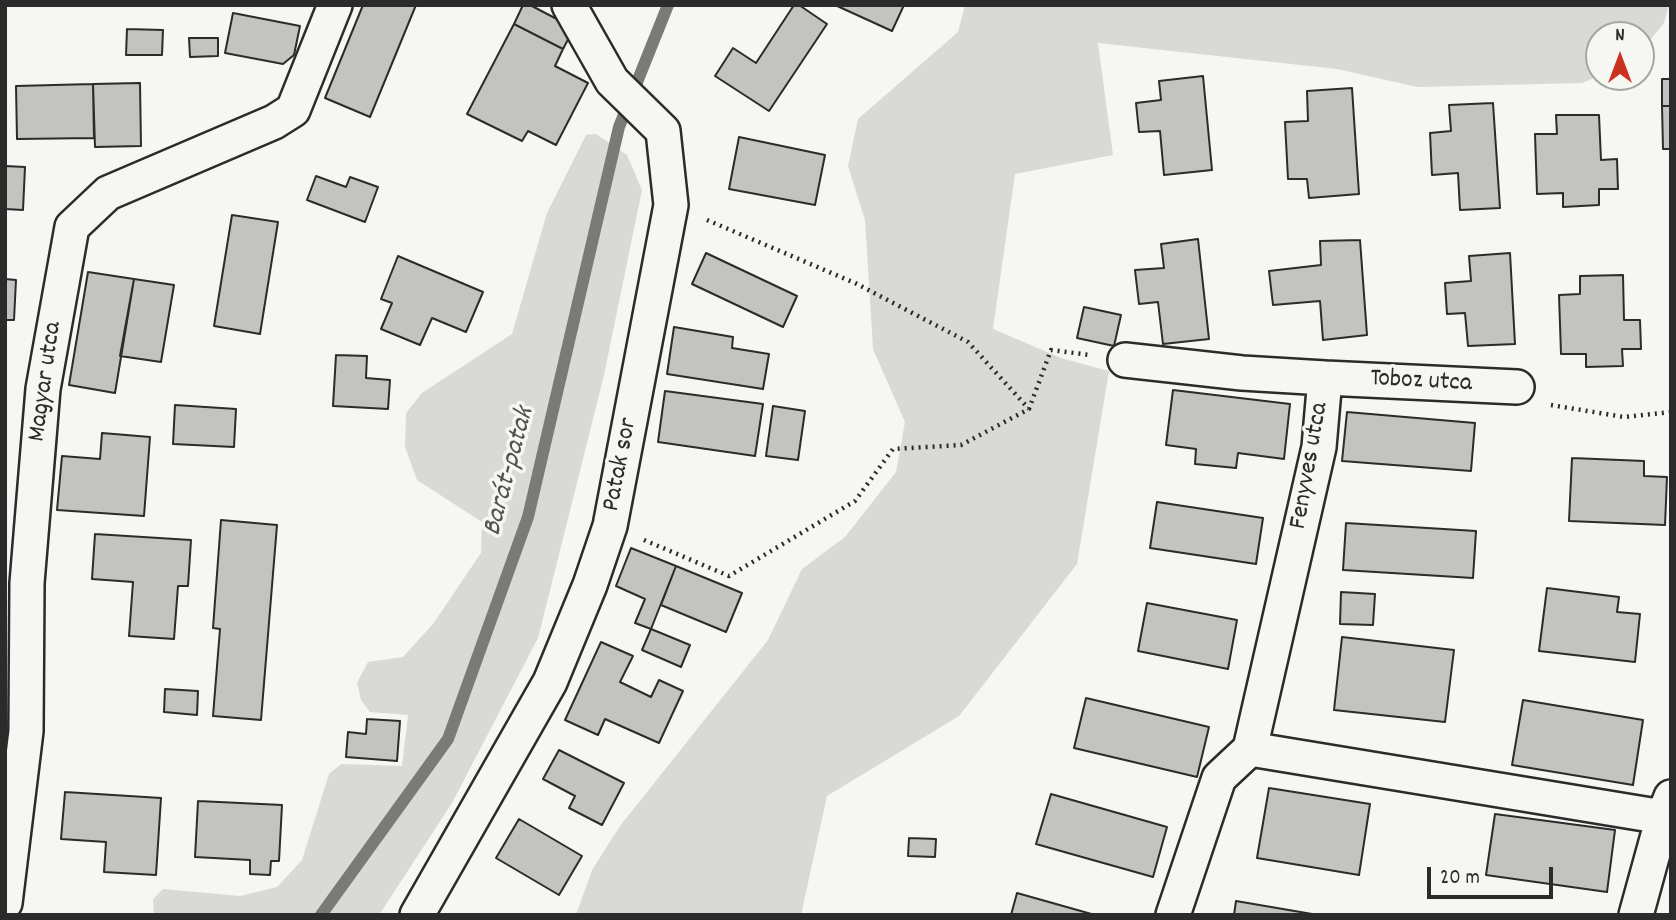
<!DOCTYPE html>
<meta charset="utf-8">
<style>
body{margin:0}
#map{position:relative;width:1676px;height:920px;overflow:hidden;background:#f6f6f2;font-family:Dekko,sans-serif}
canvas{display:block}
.frame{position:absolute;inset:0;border:7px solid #2b2b2b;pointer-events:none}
.north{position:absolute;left:1585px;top:21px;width:70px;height:70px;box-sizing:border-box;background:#f6f6f2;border:2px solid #a5a5a2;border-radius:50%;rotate:0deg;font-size:19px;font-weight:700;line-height:28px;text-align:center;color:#2b2b2b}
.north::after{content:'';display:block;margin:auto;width:24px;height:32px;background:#c8321e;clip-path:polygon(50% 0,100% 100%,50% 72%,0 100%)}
.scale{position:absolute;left:1427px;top:867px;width:126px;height:32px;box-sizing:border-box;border:4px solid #2b2b2b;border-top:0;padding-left:9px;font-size:21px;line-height:24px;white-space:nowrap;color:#2b2b2b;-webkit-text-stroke:5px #f6f6f2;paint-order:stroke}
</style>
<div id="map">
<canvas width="1676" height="920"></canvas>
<div class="frame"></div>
<div class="north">N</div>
<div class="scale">20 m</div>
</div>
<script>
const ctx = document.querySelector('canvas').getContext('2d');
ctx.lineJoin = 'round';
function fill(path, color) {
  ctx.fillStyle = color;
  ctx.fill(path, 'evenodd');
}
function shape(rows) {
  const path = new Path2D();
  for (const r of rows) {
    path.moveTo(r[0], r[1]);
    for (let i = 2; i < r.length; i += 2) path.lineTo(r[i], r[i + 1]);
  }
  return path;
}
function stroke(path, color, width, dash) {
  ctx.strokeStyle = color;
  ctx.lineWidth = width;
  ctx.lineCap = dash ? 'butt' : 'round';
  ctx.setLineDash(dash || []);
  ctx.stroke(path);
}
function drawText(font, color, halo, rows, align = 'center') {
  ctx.font = font + ' Dekko,sans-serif';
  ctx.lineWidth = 7;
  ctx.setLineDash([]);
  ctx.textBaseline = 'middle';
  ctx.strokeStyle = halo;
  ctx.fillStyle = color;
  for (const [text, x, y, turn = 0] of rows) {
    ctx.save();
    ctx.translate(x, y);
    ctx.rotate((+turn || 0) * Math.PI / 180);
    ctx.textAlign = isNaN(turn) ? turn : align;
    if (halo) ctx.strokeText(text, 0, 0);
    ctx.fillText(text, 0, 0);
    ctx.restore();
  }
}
fill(shape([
 [965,5,1669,5,1664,23,1641,51,1641,35,1599,35,1599,76,1582,83,1417,87,1337,69,1098,43,1113,155,1015,174,993,329,1061,358,1109,371,1077,564,959,716,827,796,801,915,576,915,592,870,620,826,768,640,802,569,845,537,896,472,905,422,873,349,865,220,848,166,858,119,958,32],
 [596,134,627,155,642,190,604,375,538,638,452,803,379,915,154,915,153,899,163,889,240,896,277,887,302,860,329,774,341,764,402,766,408,715,370,712,361,700,357,683,368,662,403,657,433,624,481,553,482,522,417,480,405,447,406,413,422,393,512,334,547,213,586,135]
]), '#d9d9d5');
stroke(shape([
 [321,915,448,739,528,517,619,127,668,5]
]), '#7a7a78', 12);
const building = shape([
 [363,5,416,5,370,117,325,98,363,5],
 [523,5,530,5,574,28,563,49,514,24,523,5],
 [794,5,799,5,827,24,769,111,715,76,733,48,756,63,794,5],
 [835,5,904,5,892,31,835,5],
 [233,13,300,26,294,55,283,64,225,53,233,13],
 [514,24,563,49,555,66,588,83,556,145,528,131,522,141,467,114,514,24],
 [127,29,163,30,162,55,126,55,127,29],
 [189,38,218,38,218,56,190,57,189,38],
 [1203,76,1212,170,1164,175,1160,131,1139,132,1136,103,1161,100,1159,81,1203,76],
 [1662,79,1671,79,1671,106,1662,106,1662,79],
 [140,83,141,146,95,147,93,84,140,83],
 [93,84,94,138,17,139,16,86,93,84],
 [1352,88,1359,194,1309,198,1307,179,1288,179,1285,122,1308,121,1307,91,1352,88],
 [1493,103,1500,208,1460,210,1458,173,1432,175,1430,133,1451,131,1449,105,1493,103],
 [1662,106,1671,106,1671,149,1663,149,1662,106],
 [1556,115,1599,115,1601,160,1617,159,1618,189,1599,189,1599,205,1563,207,1563,193,1537,194,1535,134,1557,134,1556,115],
 [739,137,825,155,815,205,729,189,739,137],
 [5,166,25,167,23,210,5,209,5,166],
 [316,176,346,187,350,177,378,187,365,222,307,200,316,176],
 [232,215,278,222,260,334,214,326,232,215],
 [1198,239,1209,339,1163,344,1158,302,1139,304,1135,270,1164,268,1161,244,1198,239],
 [1360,240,1367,335,1323,340,1320,301,1273,305,1269,271,1321,265,1320,241,1360,240],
 [706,253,797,296,783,327,692,284,706,253],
 [1510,253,1515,344,1468,346,1465,313,1447,314,1445,283,1471,281,1469,256,1510,253],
 [398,256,483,292,466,332,432,318,420,345,381,329,392,303,381,299,398,256],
 [88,272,134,279,115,393,69,385,88,272],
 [1623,275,1624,320,1640,320,1641,349,1622,349,1623,366,1586,367,1586,354,1561,354,1559,295,1580,294,1580,276,1623,275],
 [5,279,16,280,14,320,5,320,5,279],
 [134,279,174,285,161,362,120,356,134,279],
 [1084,307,1121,315,1114,346,1077,338,1084,307],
 [674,327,733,337,732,348,769,354,763,389,667,374,674,327],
 [336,355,367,356,366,378,390,380,388,409,333,406,336,355],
 [1173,390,1290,404,1284,459,1238,453,1236,468,1195,464,1196,449,1166,445,1173,390],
 [665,391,763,404,755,456,658,442,665,391],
 [175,405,236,409,234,447,173,444,175,405],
 [773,406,805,411,798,460,766,456,773,406],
 [1347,412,1475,423,1471,471,1342,461,1347,412],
 [102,433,150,437,144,516,57,510,62,456,100,459,102,433],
 [1572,458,1644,461,1644,476,1667,477,1665,525,1569,521,1572,458],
 [1157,502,1263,518,1256,564,1150,548,1157,502],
 [221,520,277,525,261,720,213,716,220,629,213,628,221,520],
 [1346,523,1476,531,1473,578,1343,570,1346,523],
 [95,534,191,540,188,586,178,586,174,639,129,636,133,582,92,579,95,534],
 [631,548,676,566,651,629,635,623,645,599,616,586,631,548],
 [676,566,742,593,726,632,661,605,676,566],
 [1547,588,1619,597,1617,612,1640,614,1635,662,1539,651,1547,588],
 [1341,592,1375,594,1373,625,1340,624,1341,592],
 [1147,603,1237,620,1228,669,1138,651,1147,603],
 [651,629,690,645,681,667,642,650,651,629],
 [1342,637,1454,650,1445,722,1334,710,1342,637],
 [601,642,633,656,620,682,651,697,659,680,683,691,659,743,605,719,598,735,565,720,601,642],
 [165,689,198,691,197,715,164,712,165,689],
 [1086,698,1209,727,1197,777,1074,748,1086,698],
 [1523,700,1643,720,1633,785,1512,765,1523,700],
 [367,719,400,721,397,761,346,757,348,732,366,734,367,719],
 [559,750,624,783,602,825,569,808,575,796,543,779,559,750],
 [1269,788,1370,804,1359,875,1257,858,1269,788],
 [65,792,161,798,156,875,104,872,106,842,61,839,65,792],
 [1051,794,1167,827,1153,877,1036,844,1051,794],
 [198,801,282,805,279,861,271,861,270,875,250,874,250,860,195,857,198,801],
 [1495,814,1615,830,1607,892,1486,875,1495,814],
 [519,819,582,856,559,895,496,858,519,819],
 [909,838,936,839,935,857,908,856,909,838],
 [1017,893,1095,915,1011,915,1017,893],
 [1236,901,1318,915,1234,915,1236,901]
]);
fill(building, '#c3c3c0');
stroke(building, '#2b2b2b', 2);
const street = shape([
 [1125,360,1242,373,1325,378,1319,447,1250,749,1219,778,1173,915],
 [1325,378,1517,387],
 [1250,749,1663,817],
 [5,903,26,731,27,583,43,389,72,227,108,193,274,122,293,110,335,5],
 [417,915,550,682,590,585,610,526,671,205,663,131,612,81,569,5],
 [1636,915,1663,817,1671,797]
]);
stroke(street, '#2b2b2b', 38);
stroke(shape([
 [707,220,855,283,968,342,1029,409],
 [1551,405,1624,417,1671,412],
 [644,540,729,576,855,501,893,449,961,445,1029,409,1051,350,1090,355]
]), '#2b2b2b', 4.5, [2, 5]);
stroke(street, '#f6f6f2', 33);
drawText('26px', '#2b2b2b', '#f6f6f2', [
 ["Magyar utca",47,382,-82],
 ["Toboz utca",1421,383,3],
 ["Patak sor",622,465,-79],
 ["Fenyves utca",1311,466,-80]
]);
drawText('italic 28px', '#525251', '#f6f6f2', [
 ["Barát-patak",511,472,-75]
]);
</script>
